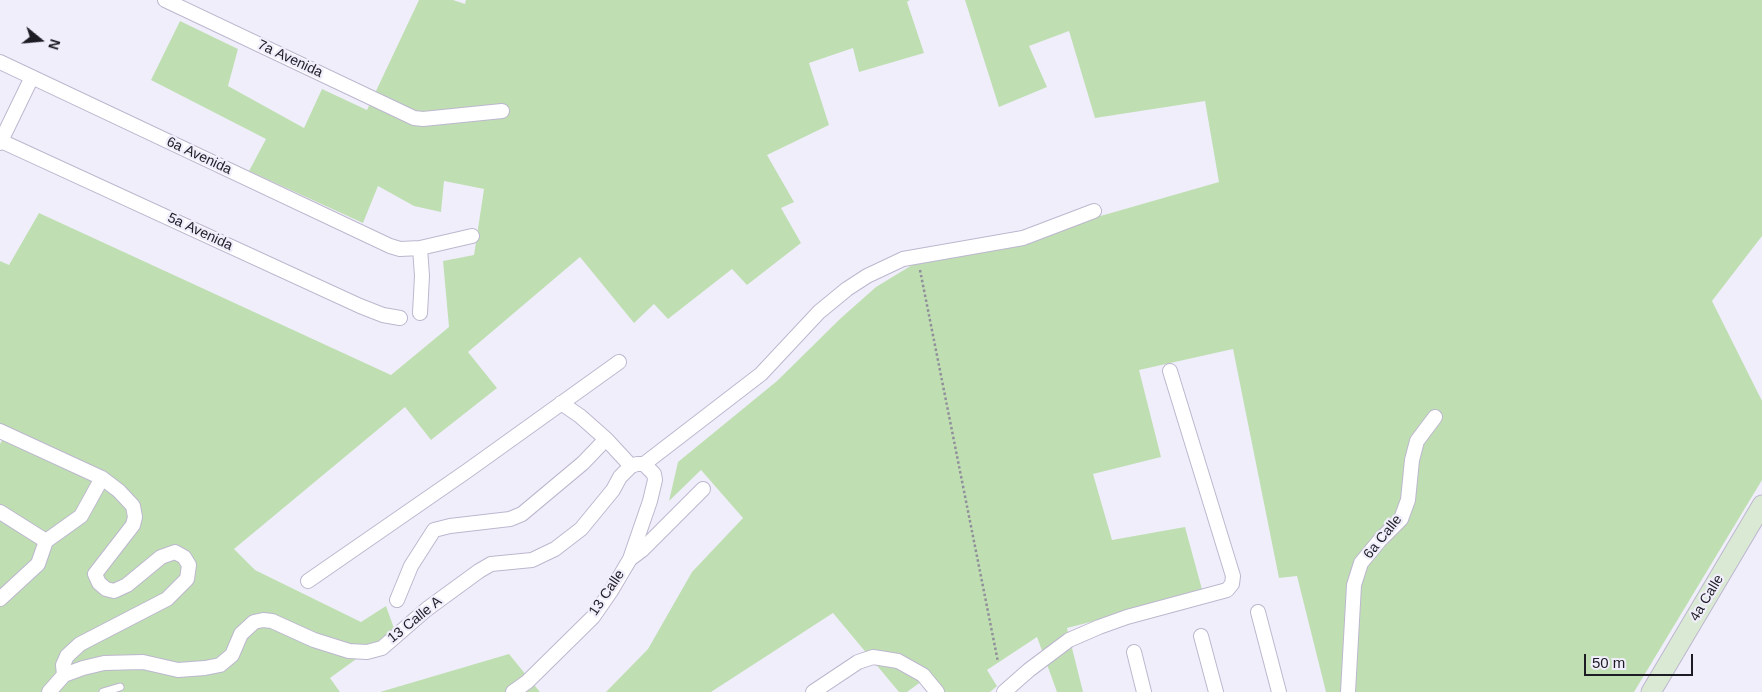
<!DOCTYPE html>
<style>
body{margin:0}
#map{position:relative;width:1762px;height:692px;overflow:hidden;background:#f1eefc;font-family:Helvetica,sans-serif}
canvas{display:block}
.north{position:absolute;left:15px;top:15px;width:50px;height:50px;-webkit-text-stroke:4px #f1eefc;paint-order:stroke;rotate:107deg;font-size:14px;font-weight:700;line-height:20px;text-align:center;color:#1d1b23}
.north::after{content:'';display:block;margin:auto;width:18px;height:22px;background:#1d1b23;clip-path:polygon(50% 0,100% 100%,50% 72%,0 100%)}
.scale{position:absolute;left:1584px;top:654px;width:109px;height:22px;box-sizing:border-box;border:2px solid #1d1b23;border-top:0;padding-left:6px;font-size:15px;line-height:18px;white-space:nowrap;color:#1d1b23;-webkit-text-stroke:4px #f1eefc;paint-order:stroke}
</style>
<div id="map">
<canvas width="1762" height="692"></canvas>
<div class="north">N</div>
<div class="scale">50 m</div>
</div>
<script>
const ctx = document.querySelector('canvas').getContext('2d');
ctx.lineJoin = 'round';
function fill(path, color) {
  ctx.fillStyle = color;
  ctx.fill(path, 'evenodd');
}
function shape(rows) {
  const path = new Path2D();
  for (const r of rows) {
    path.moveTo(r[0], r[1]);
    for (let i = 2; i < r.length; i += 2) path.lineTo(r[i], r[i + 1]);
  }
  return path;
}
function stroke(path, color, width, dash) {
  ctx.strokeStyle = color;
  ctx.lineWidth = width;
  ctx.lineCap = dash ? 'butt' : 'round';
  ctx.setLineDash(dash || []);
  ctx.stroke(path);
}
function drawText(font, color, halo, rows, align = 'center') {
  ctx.font = font + ' Helvetica,sans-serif';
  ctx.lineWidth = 4.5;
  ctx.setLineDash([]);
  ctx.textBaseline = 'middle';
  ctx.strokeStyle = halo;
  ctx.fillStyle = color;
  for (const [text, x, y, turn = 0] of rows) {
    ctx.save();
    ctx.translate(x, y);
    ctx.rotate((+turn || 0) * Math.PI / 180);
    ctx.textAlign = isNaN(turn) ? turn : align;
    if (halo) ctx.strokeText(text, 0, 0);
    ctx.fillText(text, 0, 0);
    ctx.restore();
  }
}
fill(shape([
 [419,0,453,0,465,4,466,0,910,0,907,2,924,53,859,72,853,48,809,63,829,125,767,155,794,202,781,208,801,243,747,285,732,269,668,319,654,304,634,323,580,257,468,352,497,388,431,440,405,407,234,549,255,570,361,622,386,606,395,631,330,678,340,692,0,692,0,444,6,432,0,429,0,261,9,265,39,213,391,375,449,327,443,261,474,255,484,189,444,181,441,212,414,206,378,186,363,223,249,171,266,139,151,80,180,21,238,49,228,86,304,128,322,89,367,110],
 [965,0,1762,0,1762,236,1712,301,1762,401,1762,480,1634,692,1326,692,1297,576,1279,578,1233,349,1139,370,1161,457,1093,474,1112,540,1185,527,1203,593,1067,628,1083,692,1057,692,1037,637,987,670,997,686,990,692,941,692,929,676,907,692,899,692,833,613,711,692,606,692,648,649,692,572,743,518,701,470,669,501,678,462,777,381,841,318,876,287,922,259,1104,215,1219,182,1205,101,1095,118,1069,31,1029,46,1047,87,999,107],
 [509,654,540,692,380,692]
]), '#bfdfb3');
const lane = shape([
 [103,692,120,687]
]);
const street = shape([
 [165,0,414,118,423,119,502,111],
 [0,62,390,246,400,249,420,248,472,236],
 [1,141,360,306,383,315,400,318],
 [0,143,32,77],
 [420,313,422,276,420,248],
 [0,431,102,478,119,491,133,506,135,517,133,525,95,574,99,583,106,589,114,591,127,585,161,557,175,552,184,557,189,565,187,579,167,599,80,644,67,656,63,665,64,675],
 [644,464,761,374,819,312,847,289,867,276,903,259,1023,238,1094,211],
 [0,512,46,541],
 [46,541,81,516,102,478],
 [630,559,642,550,703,489],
 [308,581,467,471,619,362],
 [0,599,38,564,46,541],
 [397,600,411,566,434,530,450,526,510,519,522,514,583,463,606,439],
 [1258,612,1279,692],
 [1201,636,1216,692],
 [1134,652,1144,692],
 [49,692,64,675,83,668,104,663,143,662,178,670,205,668,220,665,232,655,241,634,254,622,263,620,272,621,314,640,349,651,367,652,382,648,427,609,479,571,491,564,532,560,555,549,581,529,613,490,620,477,631,466],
 [513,692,527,682,593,617,611,591,630,559,650,501,655,480,654,474,644,464,637,464,631,466,606,439,580,416,561,403],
 [813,692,858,662,873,657,898,661,923,675,937,692],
 [1004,692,1029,670,1069,640,1099,627,1127,617,1227,590,1232,584,1233,576,1170,371],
 [1348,692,1354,585,1361,563,1380,540,1401,519,1408,500,1412,460,1417,441,1435,417]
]);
const secondary = shape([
 [1651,692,1762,505]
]);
stroke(lane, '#bdb7ce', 9);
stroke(street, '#bdb7ce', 16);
stroke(secondary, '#bdb7ce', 21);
stroke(shape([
 [920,270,998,662]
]), '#918f9a', 2.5, [2.5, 2.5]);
stroke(lane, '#fff', 7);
stroke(street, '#fff', 14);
stroke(secondary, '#dae9d4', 19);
drawText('14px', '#1d1b23', '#f1eefc', [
 ["7a Avenida",290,59,25],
 ["6a Avenida",199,156,25],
 ["5a Avenida",200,232,25],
 ["6a Calle",1383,537,-51],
 ["13 Calle",607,593,-56],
 ["4a Calle",1707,598,-59],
 ["13 Calle A",415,620,-39]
]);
</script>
